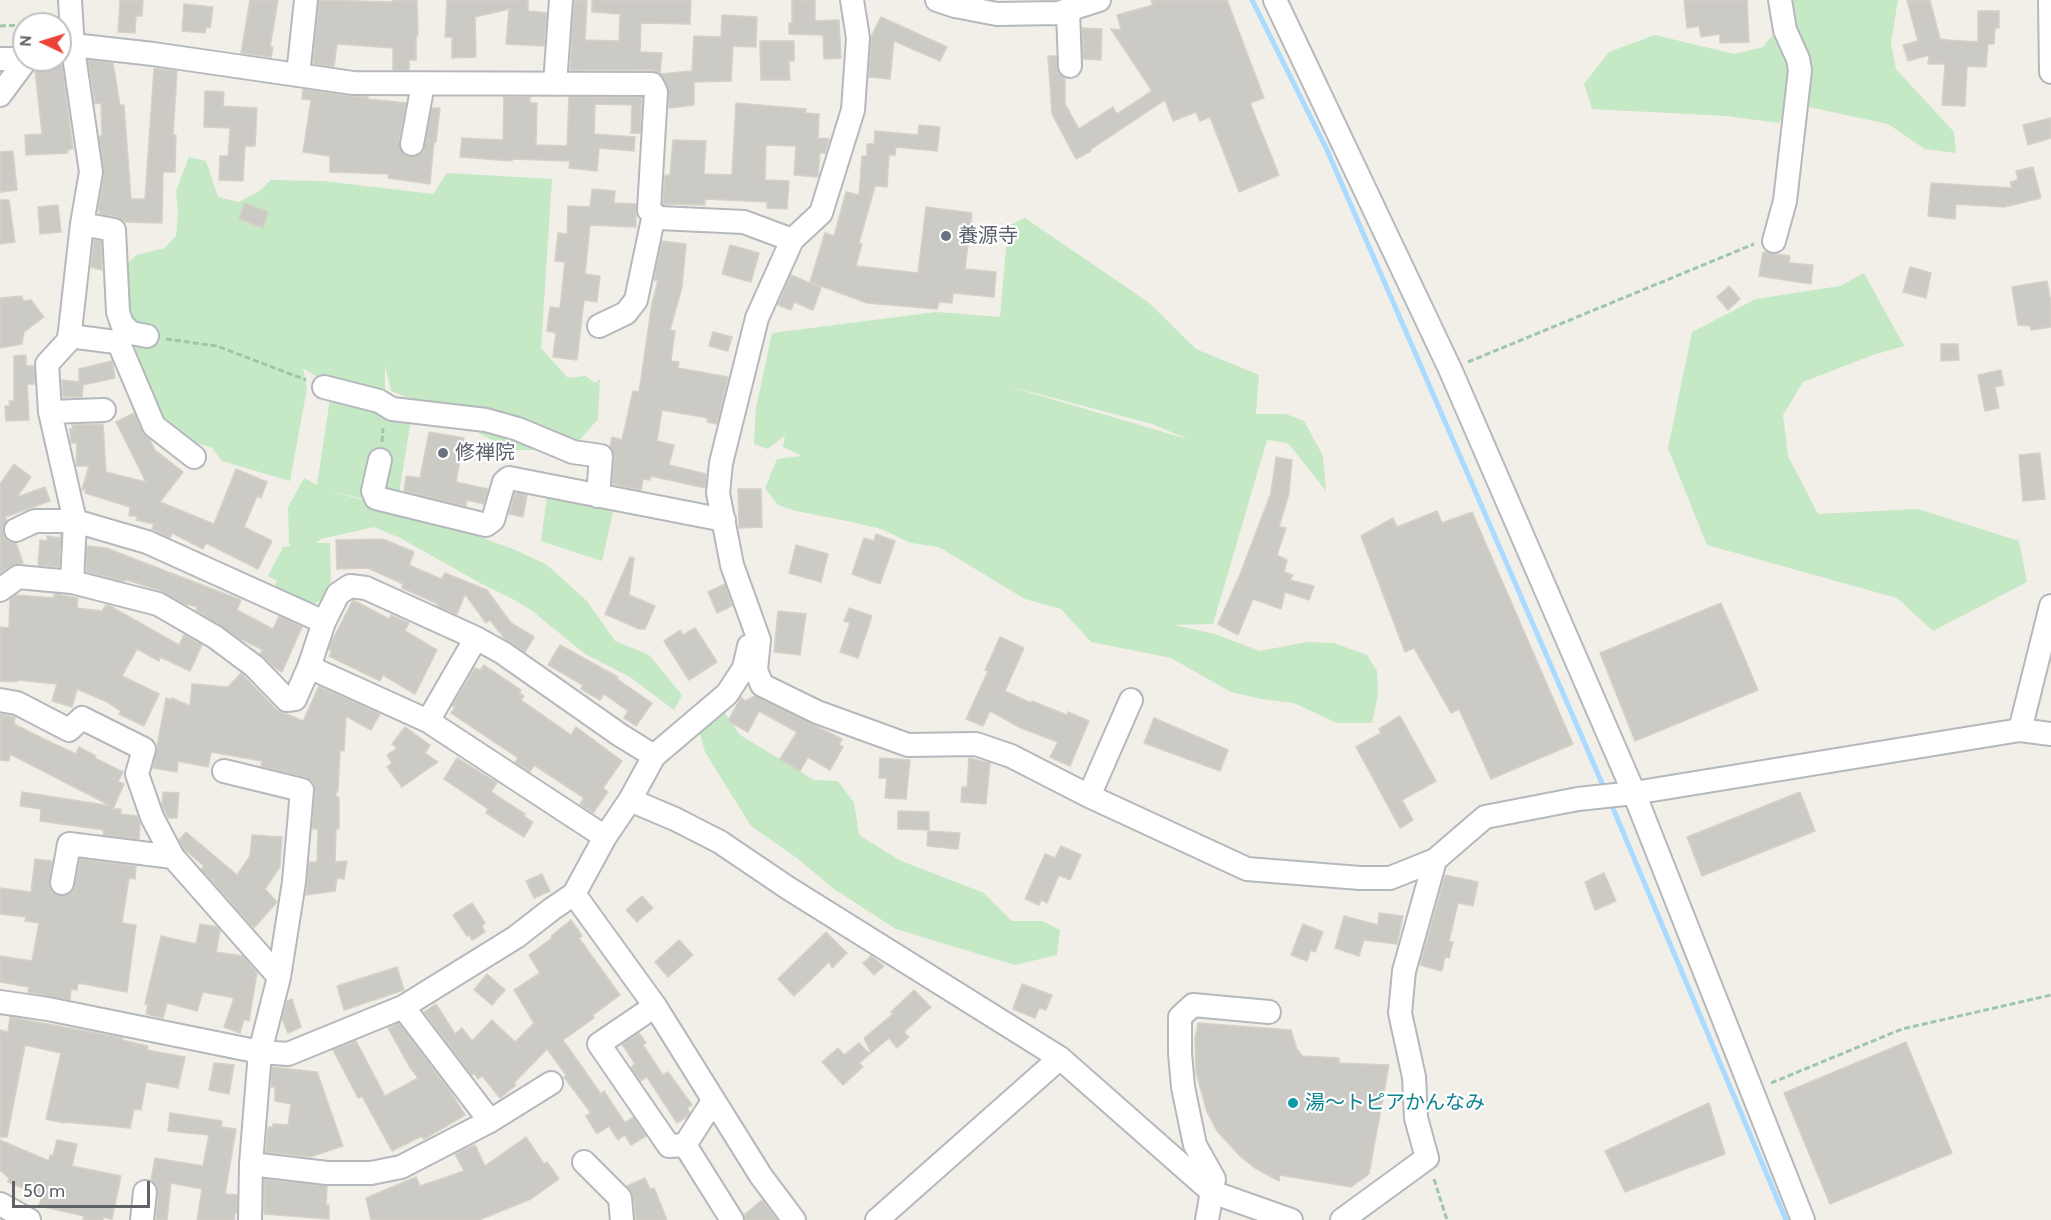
<!DOCTYPE html>
<meta charset="utf-8">
<style>
body{margin:0}
#map{position:relative;width:2051px;height:1220px;overflow:hidden;background:#f1efe8;font-family:Cabin,sans-serif}
canvas{display:block}
.north{position:absolute;left:12px;top:12px;width:60px;height:60px;box-sizing:border-box;background:#fff;border:2px solid #bfc1c3;border-radius:50%;rotate:274deg;font-size:16px;font-weight:700;line-height:24px;text-align:center;color:#5f6368}
.north::after{content:'';display:block;margin:auto;width:21px;height:27px;background:#ea4335;clip-path:polygon(50% 0,100% 100%,50% 72%,0 100%)}
.scale{position:absolute;left:12px;top:1181px;width:138px;height:27px;box-sizing:border-box;border:3px solid #5f6368;border-top:0;padding-left:8px;font-size:18px;line-height:21px;white-space:nowrap;color:#5f6368;-webkit-text-stroke:4px #fff;paint-order:stroke}
</style>
<div id="map">
<canvas width="2051" height="1220"></canvas>
<div class="north">N</div>
<div class="scale">50 m</div>
</div>
<script>
const ctx = document.querySelector('canvas').getContext('2d');
ctx.lineJoin = 'round';
function fill(path, color) {
  ctx.fillStyle = color;
  ctx.fill(path, 'evenodd');
}
function shape(rows) {
  const path = new Path2D();
  for (const r of rows) {
    path.moveTo(r[0], r[1]);
    for (let i = 2; i < r.length; i += 2) path.lineTo(r[i], r[i + 1]);
  }
  return path;
}
function stroke(path, color, width, dash) {
  ctx.strokeStyle = color;
  ctx.lineWidth = width;
  ctx.lineCap = dash ? 'butt' : 'round';
  ctx.setLineDash(dash || []);
  ctx.stroke(path);
}
function drawText(font, color, halo, rows, align = 'center') {
  ctx.font = font + ' Cabin,"Noto Sans JP",sans-serif';
  ctx.lineWidth = 4.5;
  ctx.setLineDash([]);
  ctx.textBaseline = 'middle';
  ctx.strokeStyle = halo;
  ctx.fillStyle = color;
  for (const [text, x, y, turn = 0] of rows) {
    ctx.save();
    ctx.translate(x, y);
    ctx.rotate((+turn || 0) * Math.PI / 180);
    ctx.textAlign = isNaN(turn) ? turn : align;
    if (halo) ctx.strokeText(text, 0, 0);
    ctx.fillText(text, 0, 0);
    ctx.restore();
  }
}
fill(shape([
 [1780,0,1898,0,1891,43,1896,69,1954,132,1956,153,1925,149,1888,124,1795,104,1778,123,1727,116,1592,109,1584,84,1609,52,1655,35,1734,54,1763,47,1783,22],
 [189,157,206,161,218,197,239,202,258,192,271,180,324,181,433,194,447,173,552,179,541,348,568,378,586,376,595,383,600,379,598,419,579,441,551,450,513,450,482,435,464,421,425,401,406,397,391,391,385,365,385,402,413,407,397,506,323,490,409,511,518,551,547,565,587,601,615,641,649,655,682,695,674,710,630,677,585,654,531,610,511,598,484,585,400,538,374,527,321,539,316,543,330,543,331,580,324,599,311,605,274,588,277,581,268,576,283,547,292,546,289,544,288,507,304,478,317,485,331,392,381,401,314,375,303,368,307,388,290,481,222,461,212,448,176,435,158,415,140,373,135,348,108,321,107,293,119,270,137,255,165,248,176,236,178,214,176,191],
 [1025,218,1148,302,1196,349,1259,375,1256,414,1286,414,1304,421,1323,456,1326,491,1288,443,1267,440,1213,624,1174,625,1215,634,1260,651,1307,642,1334,643,1367,655,1377,671,1378,695,1372,723,1337,723,1294,703,1262,699,1231,692,1171,658,1091,642,1061,609,1025,599,939,547,911,543,881,529,852,522,796,511,778,505,765,488,777,459,802,456,783,447,785,435,768,449,754,444,756,408,772,333,936,312,1000,317,1008,226],
 [1004,385,1152,424,1188,439,1187,439],
 [1864,273,1904,346,1873,355,1803,382,1783,415,1788,456,1818,514,1918,509,2019,541,2027,582,1933,631,1897,598,1707,545,1668,448,1692,332,1756,299,1840,286],
 [548,490,614,508,602,561,541,541],
 [717,702,740,735,814,780,838,781,854,803,859,835,899,860,984,893,1012,921,1042,921,1060,930,1057,955,1015,965,896,929,834,889,797,858,751,826,705,752,696,720]
]), '#c5e8c5');
stroke(shape([
 [1252,0,1327,150,1605,790],
 [1610,801,1786,1220]
]), '#aadaff', 5);
const building = shape([
 [120,0,143,0,142,16,136,16,135,33,118,32,120,0],
 [250,0,278,0,270,47,273,47,271,57,241,53,250,0],
 [319,0,393,2,393,0,417,0,418,36,416,35,416,60,409,60,409,70,393,70,393,48,337,44,334,67,313,64,319,0],
 [447,0,528,0,528,11,547,13,544,46,506,44,509,9,475,17,476,57,452,58,452,37,445,37,447,0],
 [574,0,587,0,585,40,619,41,620,14,592,12,592,0,691,0,690,24,641,23,640,52,662,53,660,74,692,71,694,36,721,37,722,15,757,17,756,47,733,46,731,81,694,82,694,105,669,108,668,87,659,72,652,70,570,70,574,0],
 [792,0,815,0,815,21,839,20,841,58,824,59,823,35,789,34,789,23,792,23,792,0],
 [1151,0,1227,0,1264,98,1250,103,1279,175,1239,192,1210,117,1200,121,1196,112,1173,121,1165,100,1090,150,1091,151,1076,159,1052,114,1048,56,1056,56,1058,73,1065,78,1065,104,1079,129,1113,107,1117,114,1152,91,1111,29,1121,30,1117,15,1153,5,1151,0],
 [1684,0,1747,0,1749,42,1720,43,1720,34,1701,37,1699,26,1687,28,1684,0],
 [1907,0,1930,0,1940,39,1947,40,1978,42,1978,11,1999,11,1999,28,1995,28,1994,44,1988,44,1986,67,1967,66,1965,106,1942,105,1945,64,1928,64,1929,55,1908,61,1903,45,1918,41,1907,0],
 [184,4,213,7,210,28,206,27,205,33,182,31,184,4],
 [881,17,947,47,940,61,894,41,890,79,869,77,871,37,881,17],
 [1082,28,1102,29,1101,60,1083,59,1082,28],
 [760,41,794,41,794,61,789,61,790,80,761,80,760,41],
 [88,60,113,63,120,105,124,105,131,199,145,199,154,68,177,71,173,135,176,135,175,172,163,172,162,223,125,222,117,217,99,214,100,211,98,211,104,174,99,136,102,136,101,103,95,104,88,60],
 [62,65,73,149,68,149,68,153,26,155,25,135,42,134,35,70,37,68,62,65],
 [303,89,351,96,368,97,368,99,406,103,399,142,403,154,410,157,417,156,423,152,432,108,440,108,436,142,434,141,430,184,388,178,389,174,330,172,330,156,303,152,311,100,302,99,303,89],
 [205,91,224,92,223,106,257,108,255,146,245,146,243,181,219,180,220,156,228,156,230,128,204,127,205,91],
 [504,97,530,97,530,103,537,103,536,145,567,146,569,97,642,97,640,133,631,133,632,105,595,104,594,134,635,137,634,151,599,148,597,171,569,168,570,161,512,159,512,161,460,157,462,138,503,140,504,97],
 [736,103,806,109,805,113,819,114,818,138,829,139,825,153,820,153,818,177,794,175,796,146,766,145,765,180,789,181,787,209,767,208,767,202,705,199,705,205,663,204,665,175,670,175,673,140,706,141,704,174,732,175,736,103],
 [2051,118,2051,138,2028,145,2023,125,2051,118],
 [919,125,940,127,937,151,896,147,895,155,889,155,887,187,875,186,859,243,862,244,856,266,918,273,926,207,972,213,965,269,996,272,994,297,953,293,952,303,939,302,937,309,867,303,810,282,825,233,834,236,846,192,859,195,862,156,867,156,867,144,874,144,875,131,918,135,919,125],
 [13,151,17,190,0,192,0,152,13,151],
 [2033,167,2041,198,2004,207,1956,204,1955,219,1928,216,1931,183,2012,188,2010,182,2018,180,2016,171,2033,167],
 [592,189,615,191,614,203,636,204,636,227,590,225,585,274,600,276,597,302,584,300,577,360,553,357,556,333,547,331,550,307,560,308,565,262,555,261,558,233,567,234,568,206,590,207,592,189],
 [0,200,9,200,15,242,0,244,0,200],
 [245,203,268,212,263,228,239,219,245,203],
 [58,205,61,232,40,234,38,207,58,205],
 [94,240,101,241,102,270,91,267,94,240],
 [662,241,686,244,682,287,670,330,675,331,671,361,679,362,678,368,728,377,717,424,707,422,708,418,662,410,657,441,674,445,669,465,706,474,705,488,651,476,650,480,643,479,641,490,612,484,614,456,610,446,612,437,622,440,633,391,639,392,652,303,658,281,654,280,662,241],
 [730,245,759,253,751,282,722,274,730,245],
 [1763,252,1790,256,1789,263,1813,265,1811,284,1759,276,1763,252],
 [1910,267,1931,273,1926,298,1903,292,1910,267],
 [791,275,821,288,813,310,794,302,791,310,778,305,791,275],
 [2047,281,2051,303,2051,327,2031,330,2030,326,2018,325,2012,287,2047,281],
 [1729,286,1740,299,1728,310,1717,297,1729,286],
 [22,296,23,301,31,300,44,317,24,332,22,344,0,348,0,298,22,296],
 [713,332,732,337,728,351,709,346,713,332],
 [1941,344,1958,344,1959,360,1941,361,1941,344],
 [26,355,26,366,34,366,35,381,34,384,27,384,29,420,6,421,5,406,10,406,9,401,14,401,14,356,26,355],
 [112,361,115,378,83,385,82,397,63,397,62,380,79,382,79,369,112,361],
 [2001,370,2004,385,1995,387,1999,408,1985,411,1978,375,2001,370],
 [134,413,142,431,150,440,155,450,183,472,160,502,214,524,236,469,267,482,261,498,257,496,244,527,272,541,258,569,206,543,203,549,172,533,170,538,152,529,154,524,136,520,138,516,129,516,130,507,85,493,86,489,82,490,89,466,76,466,77,443,71,443,70,429,73,429,72,425,103,424,106,472,146,482,116,422,134,413],
 [429,432,464,438,456,482,488,489,484,504,467,500,466,506,404,491,406,476,420,478,429,432],
 [2040,453,2045,499,2023,501,2019,455,2040,453],
 [1276,457,1292,460,1289,493,1279,527,1286,528,1277,555,1287,560,1284,572,1293,575,1290,580,1314,586,1309,600,1285,592,1281,609,1253,599,1238,635,1218,624,1241,572,1271,493,1276,457],
 [14,464,31,477,17,497,45,487,50,501,5,517,7,521,3,528,4,535,9,541,16,543,23,563,11,566,0,573,0,484,14,464],
 [738,489,761,489,762,527,739,528,738,489],
 [515,493,527,495,523,517,509,514,515,493],
 [1437,511,1442,523,1472,512,1573,744,1491,779,1459,709,1451,713,1414,648,1405,652,1361,536,1393,518,1397,527,1437,511],
 [61,534,59,567,38,565,40,540,47,541,47,536,60,538,61,534],
 [876,534,895,541,880,584,852,574,864,538,874,541,876,534],
 [383,539,414,552,409,565,441,579,445,573,487,590,511,623,534,637,525,652,504,638,490,620,486,623,465,594,457,614,437,606,438,604,402,588,403,584,368,568,337,569,336,540,383,539],
 [796,545,828,554,821,582,789,573,796,545],
 [87,546,106,548,241,600,237,610,273,629,279,616,302,627,282,672,275,668,260,654,263,650,239,638,196,610,197,607,182,603,162,591,127,580,123,581,86,572,87,546],
 [630,557,634,558,629,595,655,606,645,629,639,629,605,614,630,557],
 [725,584,732,606,717,613,708,592,725,584],
 [54,594,78,598,77,608,102,611,106,605,110,606,179,645,184,635,202,645,190,671,160,657,159,661,137,649,122,676,159,694,144,726,119,714,121,711,107,702,77,689,72,707,52,701,57,684,17,680,17,682,0,681,0,627,9,628,10,599,16,595,54,598,54,594],
 [353,600,389,619,391,615,409,623,405,631,437,650,415,694,383,675,380,681,329,656,332,652,329,650,331,643,353,600],
 [1721,603,1758,690,1635,741,1600,653,1721,603],
 [849,608,872,616,858,658,840,652,850,623,844,621,849,608],
 [778,611,806,614,800,655,774,652,778,611],
 [695,628,717,662,689,680,664,641,680,630,683,635,695,628],
 [1000,637,1024,648,1005,691,1031,703,1032,701,1067,715,1068,712,1089,721,1070,766,1050,757,1058,742,1021,728,990,711,983,726,966,719,988,671,985,670,1000,637],
 [560,645,618,677,617,679,652,703,636,726,624,718,628,711,604,694,600,700,581,689,583,685,548,665,560,645],
 [484,665,521,690,519,693,524,696,521,700,571,735,576,727,622,761,603,788,608,792,593,813,580,804,584,798,534,765,530,772,515,762,518,758,451,713,455,707,452,706,475,668,480,670,484,665],
 [241,673,277,710,303,721,319,686,380,714,371,730,346,716,344,751,340,750,338,790,335,796,339,798,339,829,336,829,335,862,347,861,344,879,337,878,335,891,306,895,309,862,317,862,318,829,312,829,315,791,313,781,305,777,261,766,262,761,211,752,208,767,178,761,177,772,153,768,166,698,171,700,172,698,190,706,192,684,228,687,241,673],
 [755,696,842,739,839,745,843,747,830,770,808,757,800,771,780,759,797,732,759,711,748,732,728,721,741,697,745,701,755,696],
 [0,714,15,717,14,724,50,742,76,754,79,747,96,756,95,758,123,772,118,782,124,784,113,809,121,809,120,814,137,816,140,824,139,839,103,835,104,830,40,821,41,809,20,806,22,792,111,806,10,754,9,761,0,760,0,714],
 [1400,716,1436,781,1402,800,1413,820,1400,828,1356,747,1381,733,1379,729,1400,716],
 [1154,718,1228,750,1220,771,1144,743,1154,718],
 [405,727,430,745,425,753,438,762,402,787,387,767,392,763,387,755,397,748,392,744,405,727],
 [457,758,497,783,491,792,525,814,524,816,533,822,524,837,486,813,488,809,444,779,457,758],
 [880,758,910,760,906,799,885,798,887,778,879,778,880,758],
 [969,758,990,763,986,804,961,802,962,787,967,787,969,758],
 [163,792,179,793,177,818,168,818,162,805,163,792],
 [1800,792,1815,831,1702,876,1687,837,1800,792],
 [898,811,929,812,929,830,898,829,898,811],
 [928,831,960,833,958,849,927,846,928,831],
 [186,832,237,875,250,856,252,835,282,837,280,867,265,889,277,902,254,928,201,869,204,866,184,849,179,840,186,832],
 [1061,846,1081,855,1070,880,1059,875,1047,903,1041,900,1039,905,1025,899,1045,854,1055,858,1061,846],
 [35,859,52,861,49,887,53,893,60,896,67,895,73,891,80,859,136,866,135,879,129,878,122,923,136,925,127,992,78,983,77,990,71,989,70,1000,28,992,29,987,0,982,0,956,32,961,39,923,25,921,26,917,0,914,0,888,31,892,35,859],
 [1604,873,1616,901,1595,910,1585,882,1604,873],
 [542,874,550,891,534,898,526,881,542,874],
 [1445,875,1478,882,1473,906,1458,903,1449,941,1453,942,1449,958,1445,957,1442,971,1420,965,1445,875],
 [642,896,653,908,637,922,626,910,642,896],
 [472,903,485,923,482,926,485,932,472,940,469,935,467,936,453,915,472,903],
 [1379,913,1403,916,1397,944,1364,940,1359,956,1335,948,1344,916,1378,925,1379,913],
 [571,920,582,936,579,938,620,995,593,1015,594,1018,563,1040,601,1094,604,1091,625,1123,633,1117,646,1136,631,1145,625,1135,618,1140,609,1126,597,1134,586,1116,591,1113,564,1077,566,1075,547,1049,514,1083,516,1085,500,1098,482,1076,478,1079,474,1073,472,1075,424,1012,436,1004,455,1034,462,1028,472,1041,492,1020,515,1042,534,1023,514,990,540,973,529,955,552,938,551,936,571,920],
 [200,924,217,927,220,931,216,952,243,956,257,973,249,1021,244,1019,240,1033,224,1027,234,998,203,992,197,1011,167,1003,163,1018,146,1014,148,1005,145,1004,161,936,196,944,200,924],
 [1303,924,1323,932,1315,952,1311,950,1307,961,1291,955,1303,924],
 [826,932,847,953,832,968,829,962,794,996,778,979,826,932],
 [679,940,693,955,668,977,655,962,679,940],
 [871,956,884,966,874,975,863,963,871,956],
 [397,967,404,990,344,1010,337,986,397,967],
 [487,974,505,990,492,1005,474,990,487,974],
 [1022,984,1052,995,1046,1010,1039,1008,1035,1018,1013,1009,1022,984],
 [914,990,931,1007,904,1032,909,1037,897,1048,889,1038,871,1053,864,1038,893,1014,891,1012,914,990],
 [292,999,301,1027,288,1033,282,1019,287,1001,292,999],
 [10,1017,123,1038,122,1040,148,1046,147,1050,185,1057,178,1088,146,1082,141,1110,134,1109,130,1128,65,1122,64,1123,46,1119,61,1053,25,1045,7,1137,0,1137,0,1030,8,1032,10,1017],
 [399,1023,449,1090,465,1115,424,1139,422,1136,392,1151,362,1096,358,1098,333,1050,356,1041,385,1096,418,1078,409,1066,388,1028,399,1023],
 [1198,1023,1291,1030,1297,1049,1302,1056,1339,1058,1339,1063,1389,1065,1369,1174,1351,1187,1280,1175,1279,1181,1255,1168,1241,1157,1217,1131,1207,1112,1196,1072,1195,1039,1198,1023],
 [639,1033,646,1043,643,1045,663,1075,668,1072,692,1105,687,1108,690,1113,688,1116,677,1123,647,1077,641,1081,631,1067,635,1064,622,1044,639,1033],
 [1906,1042,1952,1153,1830,1204,1784,1093,1906,1042],
 [859,1043,870,1054,859,1063,863,1067,843,1085,822,1062,838,1048,844,1055,859,1043],
 [214,1063,234,1065,229,1094,209,1090,214,1063],
 [272,1067,317,1072,343,1146,310,1157,266,1152,268,1127,273,1127,273,1124,288,1125,291,1104,275,1101,275,1087,271,1087,272,1067],
 [1709,1103,1725,1154,1625,1192,1605,1151,1709,1103],
 [170,1113,222,1121,221,1127,236,1129,225,1194,237,1195,237,1213,235,1212,234,1220,197,1220,202,1189,171,1183,167,1220,156,1220,158,1193,157,1186,151,1180,155,1158,203,1166,209,1135,168,1131,170,1113],
 [526,1137,544,1164,547,1162,559,1179,531,1199,479,1220,371,1220,366,1198,416,1177,420,1186,464,1171,455,1154,475,1145,485,1166,526,1137],
 [0,1140,49,1161,50,1155,53,1156,57,1140,77,1144,72,1166,121,1176,112,1219,103,1217,103,1220,83,1220,84,1216,39,1206,42,1196,8,1182,9,1178,0,1170,0,1140],
 [645,1178,650,1189,654,1188,667,1220,636,1220,633,1197,627,1186,645,1178],
 [264,1179,327,1186,326,1205,329,1205,329,1219,264,1214,264,1179],
 [762,1200,777,1220,745,1220,744,1215,762,1200]
]);
fill(building, '#cccac5');
stroke(building, '#d6d1c6', 1.5);
const minor = shape([
 [70,0,73,49,91,172,82,224,69,340,47,364,50,412,75,521,147,542,324,622],
 [852,0,858,38,853,110,821,213,792,240,757,318,721,463,718,493,732,565,759,640,756,670,762,685,817,712,908,745,976,744,1011,756,1089,796,1247,869,1360,878,1390,878,1435,860,1485,817,1578,799,1634,793,2020,730,2051,734],
 [937,0,955,6,997,14,1058,13,1099,0],
 [1275,0,1450,369,1634,793,1803,1220],
 [2050,0,2051,72],
 [1068,10,1070,66],
 [73,45,153,54,353,83,652,84,656,92,649,210,659,218,744,222,792,240],
 [0,59,24,59],
 [298,75,306,0],
 [555,84,561,0],
 [0,95,26,60],
 [412,144,423,84],
 [82,224,114,230,118,312,122,324,131,333,147,336],
 [1774,241,1785,201,1800,70,1798,59,1785,30,1780,0],
 [599,326,626,313,636,300,654,214],
 [69,336,116,342,120,346,154,426,194,457],
 [324,387,379,401,392,409,486,420,518,429,573,452,601,456,598,496],
 [50,412,104,410],
 [380,460,373,491,376,498,486,525,493,520,504,482,509,478,724,520],
 [16,530,35,521,75,521,72,582],
 [0,590,18,577,72,582,158,604,215,637,254,666,287,700,295,699,309,667],
 [0,700,17,703,69,730,82,718,144,749,137,774,152,817,173,857,279,977],
 [428,721,476,638],
 [2020,730,2051,606],
 [224,771,302,790,294,882,279,977,260,1052,251,1164,250,1220],
 [1089,796,1131,700],
 [630,800,675,819,720,842,788,888,1060,1058,1212,1192,1291,1220],
 [605,837,428,721,309,667,324,622,338,594,350,586,366,588,476,638,503,653,620,735,654,756],
 [62,883,69,844,173,857],
 [574,894,655,1006,761,1176,794,1220],
 [0,1002,48,1009,260,1052,288,1054,403,1007,516,937,552,909,574,894,605,837,630,800,654,756,727,694,744,668,749,646],
 [655,1006,599,1044,669,1146,685,1145],
 [403,1007,490,1121],
 [713,1101,685,1145,732,1220],
 [584,1162,620,1198,622,1220],
 [251,1164,327,1173,371,1173,401,1167,490,1121,551,1083],
 [0,1204,29,1220],
 [142,1220,145,1192],
 [877,1220,1060,1058],
 [1207,1220,1214,1179,1195,1145,1183,1087,1180,1053,1180,1017,1193,1005,1269,1012],
 [1342,1220,1427,1158,1416,1118,1414,1077,1400,1013,1404,971,1435,860]
]);
stroke(minor, '#b5b8bc', 26);
stroke(shape([
 [0,26,24,25],
 [166,339,217,346,306,380],
 [1468,362,1754,244],
 [382,442,383,428],
 [1771,1083,1902,1029,2051,995],
 [1434,1179,1447,1220]
]), '#9cc7a9', 3, [6, 3]);
stroke(minor, '#fff', 22);
for (const [x, y, r, color] of [
 [946,236,6,"#6b7280"],
 [443,453,6,"#6b7280"],
 [1293,1103,6,"#0f9aa8"]
]) {
  const dot = new Path2D();
  dot.arc(x, y, r, 0, 2 * Math.PI);
  ctx.fillStyle = color;
  ctx.fill(dot);
  stroke(dot, '#fff', 2);
}
drawText('20px', '#5b616d', '#fff', [
 ["養源寺",958,236],
 ["修禅院",455,453]
], 'left');
drawText('20px', '#0d838f', '#fff', [
 ["湯～トピアかんなみ",1305,1103]
], 'left');
</script>
